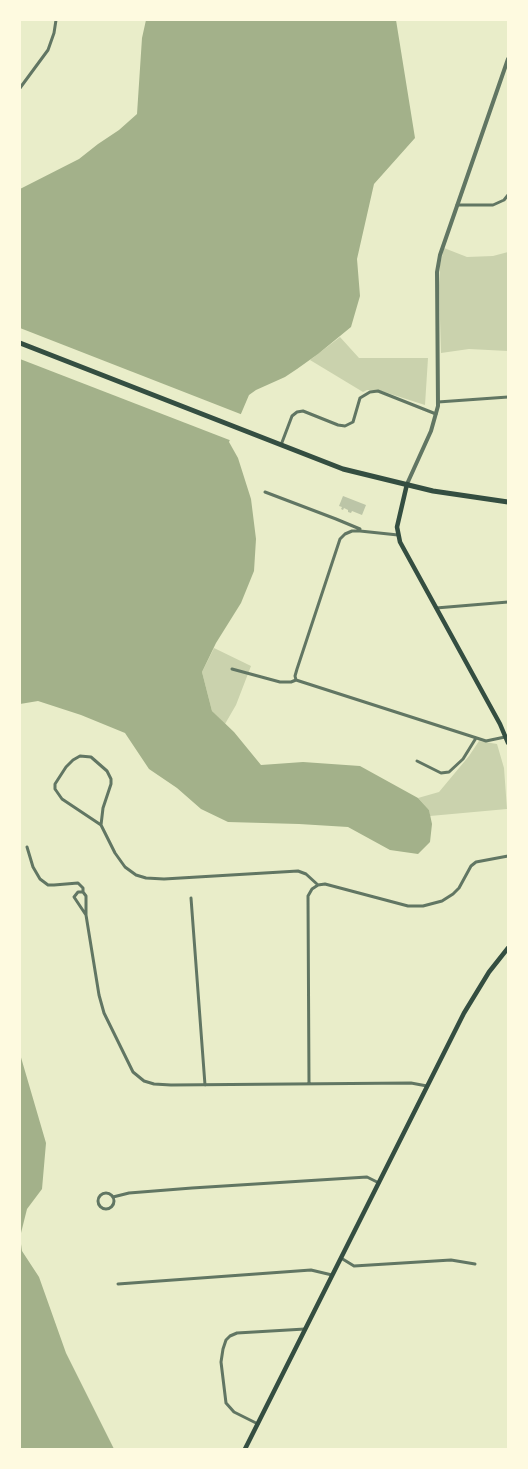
<!DOCTYPE html>
<style>
body{margin:0}
#map{position:relative;width:528px;height:1469px;overflow:hidden;background:#e9edc9;font-family:"Public Sans",sans-serif}
canvas{display:block}
.frame{position:absolute;inset:0;border:21px solid #fefae0;pointer-events:none}
</style>
<div id="map">
<canvas width="528" height="1469"></canvas>
<div class="frame"></div>
</div>
<script>
const ctx = document.querySelector('canvas').getContext('2d');
ctx.lineJoin = 'round';
function fill(path, color) {
  ctx.fillStyle = color;
  ctx.fill(path, 'evenodd');
}
function shape(rows) {
  const path = new Path2D();
  for (const r of rows) {
    if (r.length === 3) {
      path.moveTo(r[0] + r[2], r[1]);
      path.arc(r[0], r[1], r[2], 0, 2 * Math.PI);
      continue;
    }
    path.moveTo(r[0], r[1]);
    for (let i = 2; i < r.length; i += 2) path.lineTo(r[i], r[i + 1]);
  }
  return path;
}
function stroke(path, color, width, dash) {
  ctx.strokeStyle = color;
  ctx.lineWidth = width;
  ctx.lineCap = dash ? 'butt' : 'round';
  ctx.setLineDash(dash || []);
  ctx.stroke(path);
}
fill(shape([
 [444,248,467,257,493,256,508,252,508,351,469,349,441,353,439,285,440,265],
 [340,337,359,358,428,358,425,405,378,390,367,390,363,392,310,360],
 [214,648,251,666,236,705,225,724,212,711,202,672],
 [479,741,497,744,504,768,507,809,430,816,429,810,418,798,439,792,469,756]
]), '#cad2ad');
fill(shape([
 [146,20,396,20,415,138,374,184,357,259,360,296,351,327,318,354,297,369,285,377,256,390,249,395,229,442,238,458,251,499,256,539,254,571,241,603,216,643,202,672,212,711,234,732,261,765,303,762,360,766,418,798,429,810,432,824,430,842,418,854,390,850,348,827,299,824,228,822,201,809,177,788,149,769,125,733,81,715,38,701,20,704,20,189,79,159,98,144,119,130,137,114,142,38],
 [20,1054,46,1143,42,1189,27,1209,20,1237],
 [20,1237,22,1251,39,1277,66,1353,114,1449,20,1449]
]), '#a3b18a');
fill(shape([
 [20,328,243,415,232,441,20,359]
]), '#e9edc9');
fill(shape([
 [343,496,366,505,362,515,352,511,351,513,348,512,348,510,344,508,343,510,341,509,342,507,339,506]
]), '#bcc5a7');
stroke(shape([
 [20,88,48,50,54,33,56,20],
 [457,205,493,205,504,200,508,195],
 [438,402,508,397],
 [281,445,292,416,297,412,303,411,338,425,345,426,353,422,360,398,370,392,378,391,436,414],
 [265,492,336,519,360,529,360,531,398,535],
 [436,608,508,602],
 [232,669,280,682,291,682,296,680],
 [296,680,486,741,505,737],
 [296,680,295,676,297,669,340,539,345,534,352,531,360,531],
 [417,761,441,773,449,772,463,759,476,738],
 [101,825,62,799,55,789,55,784,66,767,73,760,80,756,91,757,107,771,111,779,111,784,103,808,101,825,115,853,125,867,136,875,146,878,164,879,298,871,306,874,318,885,325,884,408,906,423,906,442,901,453,894,459,888,471,866,476,862,508,856],
 [27,847,33,867,40,879,48,885,54,885,78,883,83,888,83,892],
 [191,898,205,1085],
 [86,915,86,896,83,892,78,892,74,897,86,915,99,995,104,1013,133,1072,144,1081,154,1084,171,1085,411,1083,427,1086],
 [309,1084,308,896,312,889,318,885],
 [106,1201,8],
 [113,1197,129,1193,192,1188,367,1177,379,1183],
 [341,1258,354,1266,451,1260,475,1264],
 [118,1284,311,1270,332,1275],
 [258,1424,234,1412,226,1403,221,1362,223,1349,226,1340,230,1336,237,1333,305,1329]
]), '#617663', 3);
stroke(shape([
 [407,484,431,431,438,406,437,272,440,255,508,59]
]), '#617663', 4);
stroke(shape([
 [407,484,397,527,400,542,500,724,508,743],
 [245,1449,464,1013,489,972,508,948]
]), '#344e41', 4.5);
stroke(shape([
 [20,343,343,469,433,491,508,502]
]), '#344e41', 5);
</script>
